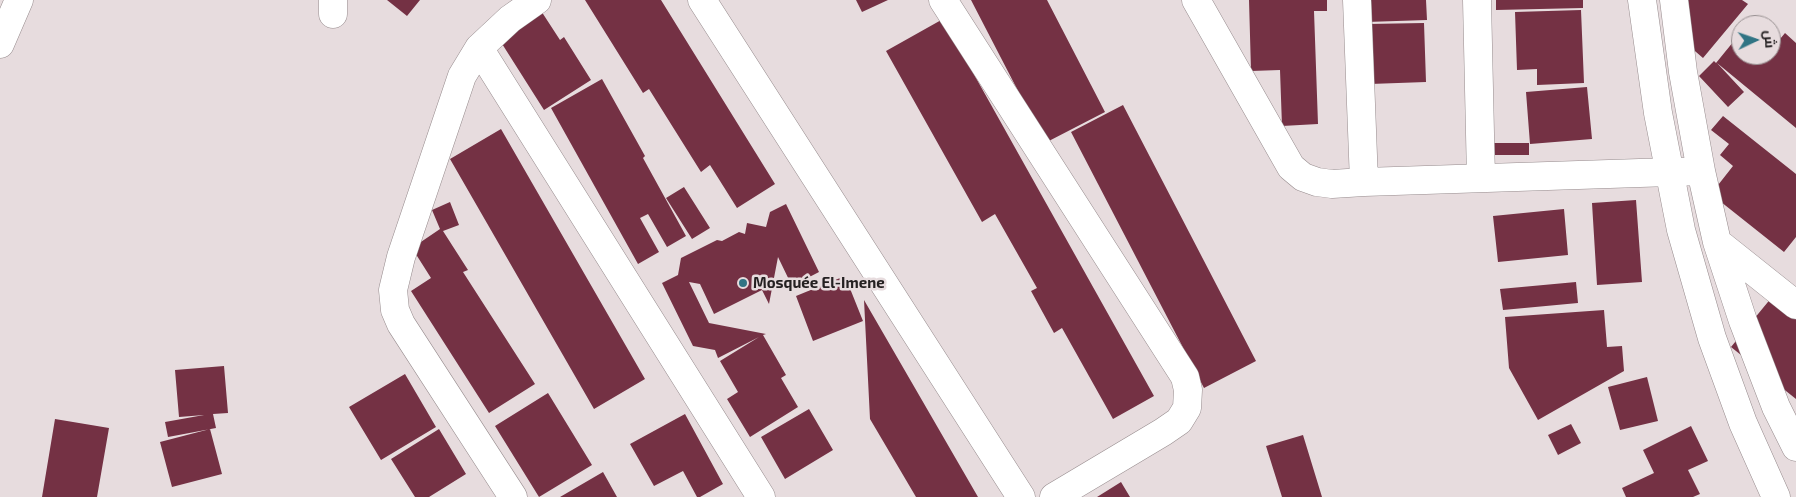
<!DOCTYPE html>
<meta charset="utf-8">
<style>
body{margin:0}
#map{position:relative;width:1796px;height:497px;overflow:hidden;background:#e7dcde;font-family:"Exo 2",Cairo,sans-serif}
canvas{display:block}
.north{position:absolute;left:1731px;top:15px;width:50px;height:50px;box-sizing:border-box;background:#e7dcde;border:1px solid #999192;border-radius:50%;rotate:87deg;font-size:14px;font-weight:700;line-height:20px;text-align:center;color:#242021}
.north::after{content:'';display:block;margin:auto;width:18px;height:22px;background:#307484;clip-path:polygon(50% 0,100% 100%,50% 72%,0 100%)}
</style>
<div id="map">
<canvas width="1796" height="497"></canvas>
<div class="north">ش</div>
</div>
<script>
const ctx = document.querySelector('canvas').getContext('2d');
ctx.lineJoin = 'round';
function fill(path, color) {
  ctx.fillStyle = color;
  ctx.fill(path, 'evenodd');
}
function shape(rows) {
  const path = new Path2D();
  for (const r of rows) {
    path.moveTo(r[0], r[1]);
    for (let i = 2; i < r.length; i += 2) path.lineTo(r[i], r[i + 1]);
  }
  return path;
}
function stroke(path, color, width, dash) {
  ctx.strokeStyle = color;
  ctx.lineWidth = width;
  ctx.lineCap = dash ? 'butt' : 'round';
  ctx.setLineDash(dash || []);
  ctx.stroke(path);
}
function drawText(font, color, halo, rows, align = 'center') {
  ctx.font = font + ' "Exo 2",sans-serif';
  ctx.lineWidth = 5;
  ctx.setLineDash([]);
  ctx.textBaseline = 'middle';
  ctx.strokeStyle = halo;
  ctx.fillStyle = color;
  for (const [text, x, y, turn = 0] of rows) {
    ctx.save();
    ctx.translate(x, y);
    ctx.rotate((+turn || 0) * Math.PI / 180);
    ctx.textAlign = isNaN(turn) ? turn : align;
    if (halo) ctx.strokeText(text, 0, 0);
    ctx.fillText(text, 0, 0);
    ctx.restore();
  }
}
fill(shape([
 [387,0,420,0,407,16],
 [534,0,560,40,564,37,591,80,544,110,492,28],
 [585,0,661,0,775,184,737,208,710,165,701,172,649,89,643,93],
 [856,0,888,0,862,12],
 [971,0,1047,0,1105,112,1045,143],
 [1249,0,1327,0,1327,11,1314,11,1318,124,1282,126,1280,70,1251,71],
 [1365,0,1426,0,1427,20,1366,22],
 [1496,0,1583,0,1583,8,1496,10],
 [1673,0,1742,0,1748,4,1703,58,1674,33],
 [1581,10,1584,83,1537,85,1537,69,1517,70,1515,12],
 [943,19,1154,396,1113,419,1062,328,1054,333,1031,291,1037,288,995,214,982,222,886,51],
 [1424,23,1426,82,1370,84,1368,24],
 [1785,33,1796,43,1796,128,1717,63,1744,92,1728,107,1699,76,1714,61,1716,63,1738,36,1741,38,1741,55,1761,55,1765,58,1767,55,1771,55,1771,50],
 [602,79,645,156,643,158,686,236,667,247,648,214,640,218,659,252,638,264,551,108],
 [1587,87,1592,139,1530,144,1526,92],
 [1123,105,1256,361,1204,388,1071,132],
 [1723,116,1796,174,1796,237,1784,252,1711,194,1733,166,1720,155,1729,144,1711,130],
 [501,129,645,379,594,409,450,159],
 [1488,143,1529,143,1529,155,1488,155],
 [684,187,710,228,692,239,666,198],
 [1636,200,1642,282,1597,285,1592,203],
 [450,202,459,225,443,231,468,270,463,272,535,384,489,413,411,291,431,278,412,248,440,229,432,210],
 [786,204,819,272,792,286,778,257,769,304,762,290,714,314,700,284,689,282,709,323,766,334,763,335,786,375,781,378,798,407,750,437,727,399,738,392,720,361,759,337,718,358,715,350,693,346,662,283,678,275,681,258,717,240,722,241,739,232,745,234,747,223,766,227,770,212],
 [1564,209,1568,255,1498,262,1493,216],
 [845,276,863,321,813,341,796,296],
 [1576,282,1578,303,1503,310,1500,289],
 [1772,297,1796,317,1796,399,1731,347],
 [864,300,978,497,916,497,870,419],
 [1604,310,1607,347,1622,346,1624,371,1538,420,1509,368,1505,317],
 [224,366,228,413,213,414,216,428,168,437,165,422,204,415,179,417,175,370],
 [405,374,436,427,381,460,349,407],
 [1647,377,1658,421,1620,430,1608,387],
 [548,393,592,465,539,497,495,426],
 [809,409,833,450,785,479,761,437],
 [685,414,723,484,700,497,697,497,683,471,654,486,630,444],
 [55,419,109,428,97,497,42,497],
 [1571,424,1581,443,1558,455,1548,435],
 [1691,426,1708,461,1688,470,1700,494,1693,497,1626,497,1622,488,1654,473,1643,450],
 [210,429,222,474,172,487,160,442],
 [439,429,466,474,429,497,415,497,391,459],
 [1303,435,1322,497,1282,497,1266,446],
 [603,472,617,497,560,497],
 [1121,482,1130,497,1097,497]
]), '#743144');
const minor = shape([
 [702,0,1021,497],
 [943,0,1185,377,1188,390,1187,408,1179,421,1163,432,1054,497],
 [1196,0,1291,167,1303,177,1317,182,1332,184,1364,182,1701,171],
 [1357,0,1364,182],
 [1477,0,1481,178],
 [1642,0,1658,113,1681,230,1712,338,1743,423,1776,497],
 [1674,0,1683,72,1701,171,1717,242,1743,321,1776,407,1796,447],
 [333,14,333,0],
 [479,48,761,497],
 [1717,242,1796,305],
 [513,497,401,324,395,310,393,290,401,257,462,76,479,48,510,19,537,0]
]);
const major = shape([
 [0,44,19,0]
]);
stroke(minor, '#968b8d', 29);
stroke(major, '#968b8d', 29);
stroke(minor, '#fff', 28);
stroke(major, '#fff', 28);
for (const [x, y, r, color] of [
 [743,283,5,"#307484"]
]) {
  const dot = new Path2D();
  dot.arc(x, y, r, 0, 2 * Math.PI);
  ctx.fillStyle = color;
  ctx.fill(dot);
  stroke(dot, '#e7dcde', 2);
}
drawText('bold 15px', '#242021', '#e7dcde', [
 ["Mosquée El-Imene",753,283]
], 'left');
</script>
